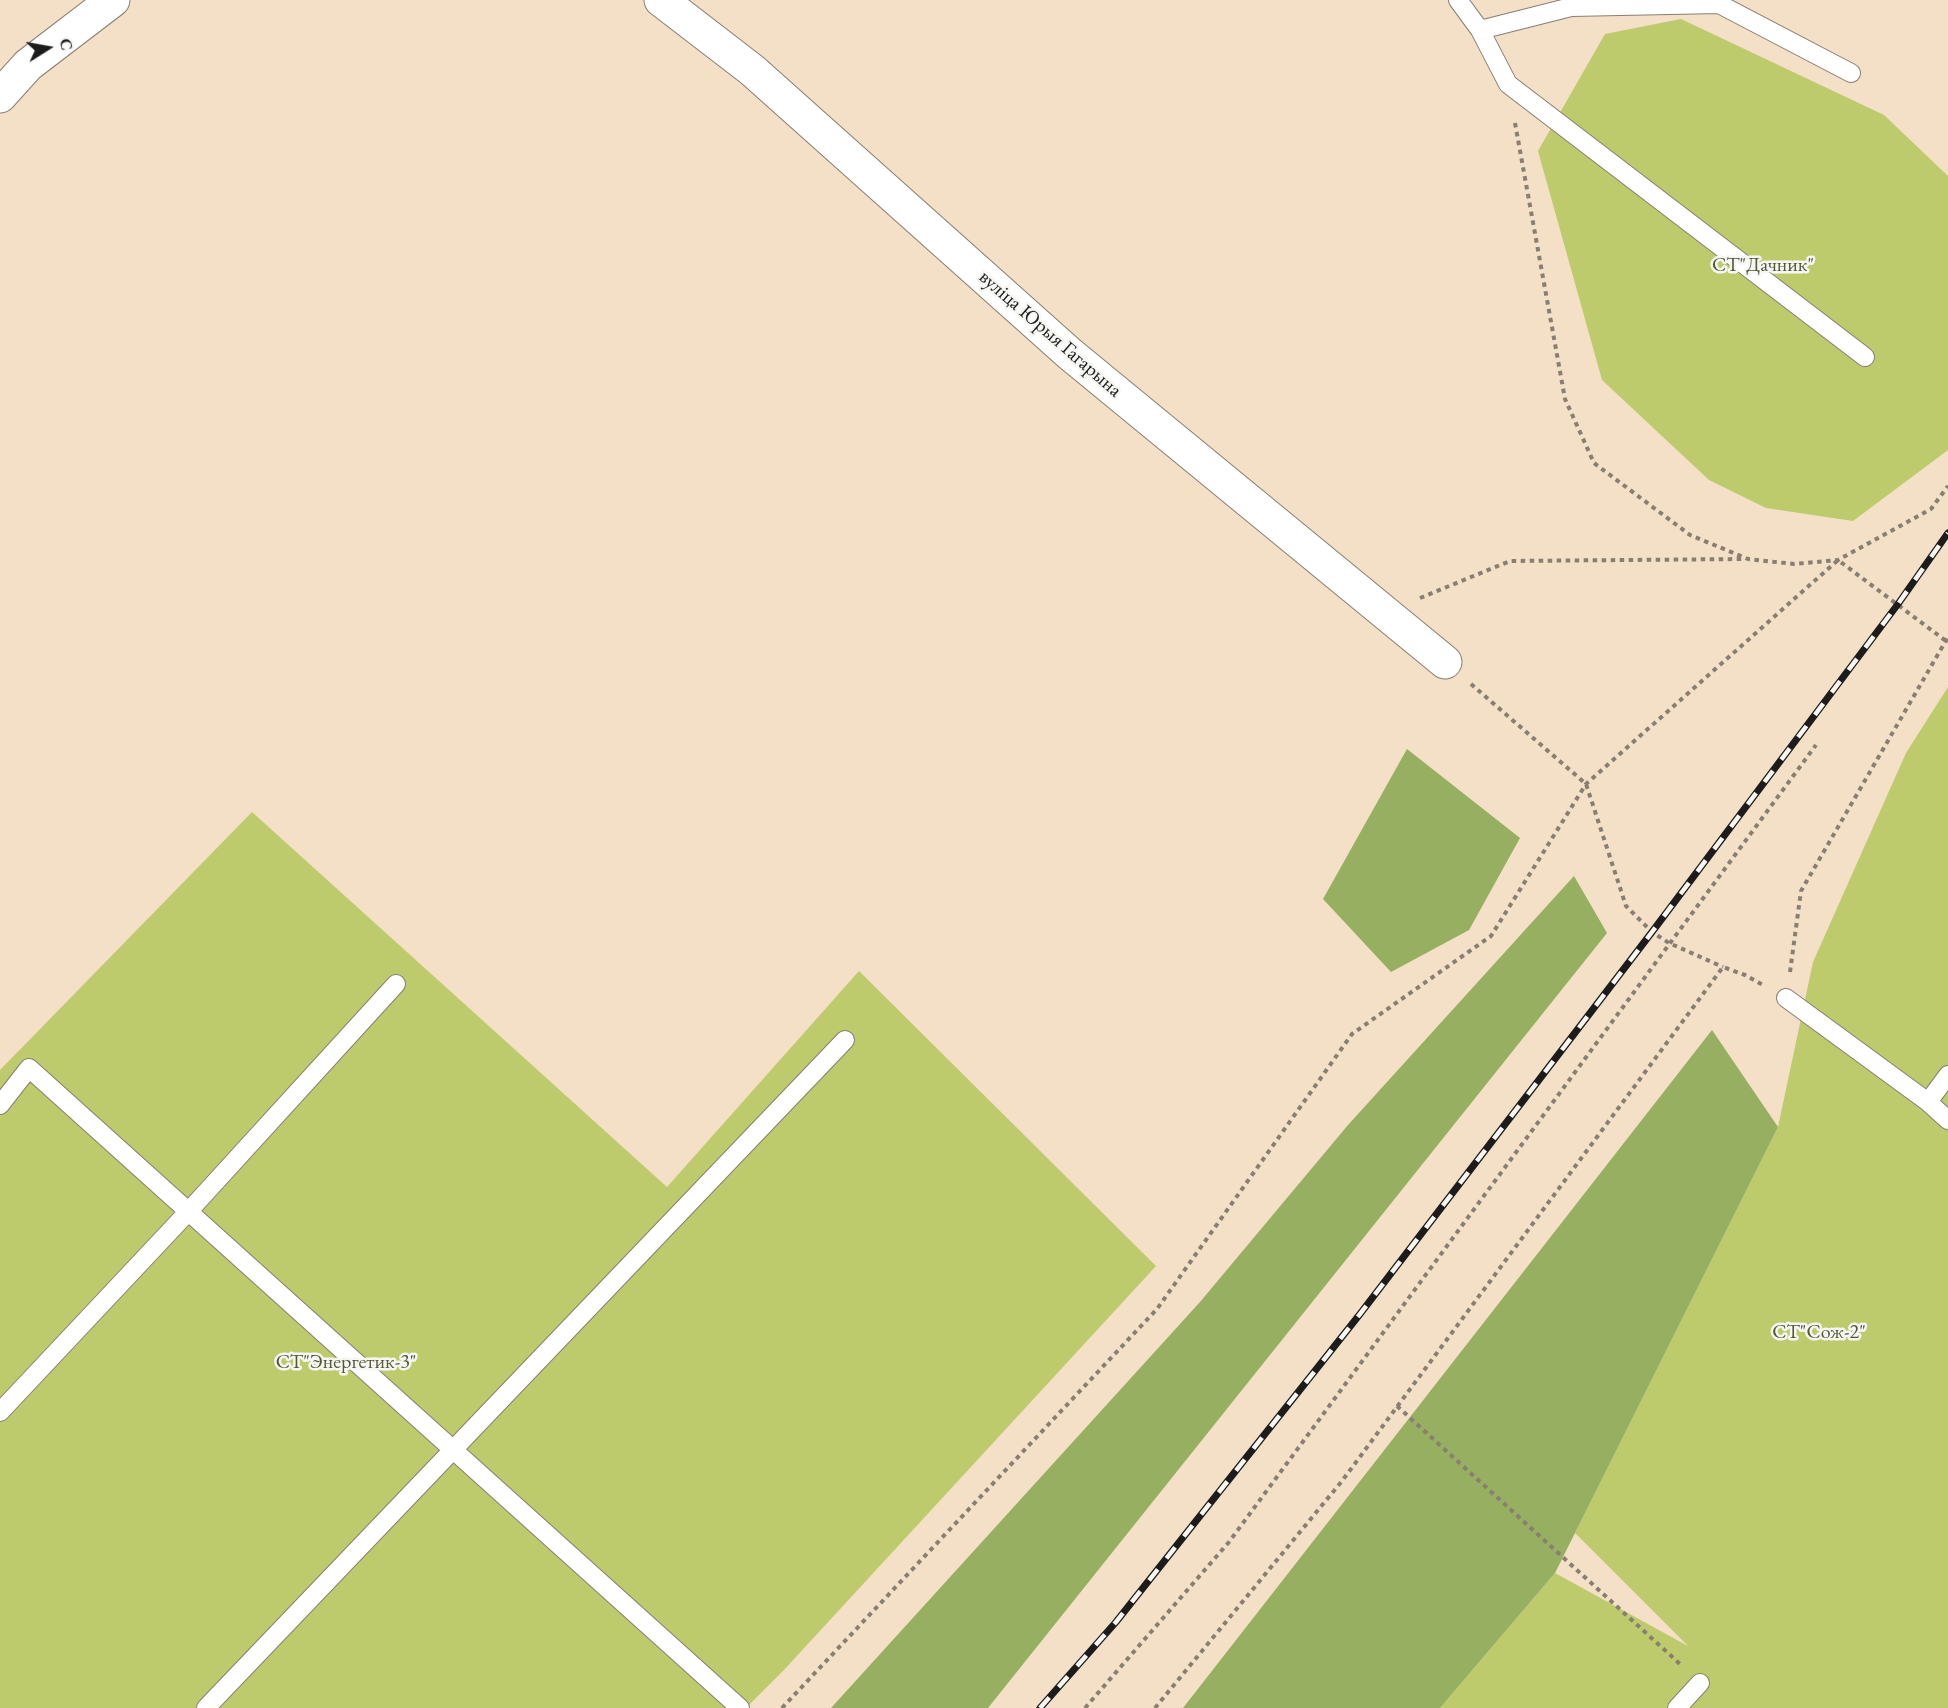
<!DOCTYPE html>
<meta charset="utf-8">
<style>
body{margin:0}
#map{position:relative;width:1948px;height:1708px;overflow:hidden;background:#f4dfc7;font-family:"EB Garamond",serif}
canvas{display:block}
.north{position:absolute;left:18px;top:18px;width:60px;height:60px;-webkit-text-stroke:4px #f6f6f2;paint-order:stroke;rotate:79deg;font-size:16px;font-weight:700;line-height:24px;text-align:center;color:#1c1c1c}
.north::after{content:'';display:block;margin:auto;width:21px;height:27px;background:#1c1c1c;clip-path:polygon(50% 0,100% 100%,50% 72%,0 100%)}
</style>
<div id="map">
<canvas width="1948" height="1708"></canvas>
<div class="north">С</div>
</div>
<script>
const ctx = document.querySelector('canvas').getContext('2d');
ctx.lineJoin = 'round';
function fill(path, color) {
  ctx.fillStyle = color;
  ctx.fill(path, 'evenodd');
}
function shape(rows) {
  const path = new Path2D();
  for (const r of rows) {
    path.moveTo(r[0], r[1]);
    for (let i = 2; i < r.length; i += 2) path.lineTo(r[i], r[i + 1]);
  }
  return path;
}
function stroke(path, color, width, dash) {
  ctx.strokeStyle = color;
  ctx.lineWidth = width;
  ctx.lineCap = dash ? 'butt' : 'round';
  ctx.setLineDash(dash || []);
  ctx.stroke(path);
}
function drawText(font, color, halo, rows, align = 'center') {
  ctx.font = font + ' "EB Garamond",serif';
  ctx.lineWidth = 5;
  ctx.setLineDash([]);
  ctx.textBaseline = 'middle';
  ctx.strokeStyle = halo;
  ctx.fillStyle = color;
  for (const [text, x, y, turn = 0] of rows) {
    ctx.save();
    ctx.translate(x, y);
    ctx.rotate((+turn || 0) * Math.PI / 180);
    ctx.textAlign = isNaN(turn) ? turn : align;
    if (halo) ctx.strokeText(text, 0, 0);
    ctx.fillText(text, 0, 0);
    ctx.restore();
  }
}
fill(shape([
 [1681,19,1884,115,1948,176,1948,450,1853,521,1766,508,1709,480,1602,380,1538,151,1605,34],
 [1948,687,1948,1708,1440,1708,1555,1573,1688,1646,1575,1533,1778,1127,1813,962,1906,753],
 [252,812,667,1187,859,971,1156,1266,783,1671,746,1708,0,1708,0,1070]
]), '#becb6c');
fill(shape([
 [1407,749,1520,838,1469,930,1391,972,1323,899],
 [1574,876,1607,933,988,1708,831,1708,1200,1302,1348,1125],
 [1712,1030,1778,1127,1555,1573,1440,1708,1183,1708]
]), '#96af60');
const service = shape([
 [1458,0,1480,30,1508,84,1865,357],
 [1480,30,1571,7,1719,4,1851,73],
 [1786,998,1928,1102,1948,1120],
 [1928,1102,1948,1075],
 [0,1105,29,1068,740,1708],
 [0,1412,188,1212,396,984],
 [206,1708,845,1040],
 [1677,1708,1700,1683]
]);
const minor = shape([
 [661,0,752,70,1070,354,1445,662],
 [0,96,28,65,113,0]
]);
stroke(service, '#887e72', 20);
stroke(minor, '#887e72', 35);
stroke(shape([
 [1515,123,1565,399,1594,463,1690,535,1748,559,1794,564,1838,560,1931,509,1948,486],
 [1420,598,1510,561,1744,559],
 [1471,684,1586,784,1626,906,1652,932,1669,943,1723,967],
 [1790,972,1801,891,1948,637],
 [1397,1406,1680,1664],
 [782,1708,1157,1309,1352,1034,1491,936,1586,784,1838,560,1946,641],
 [1085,1708,1229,1542,1816,745],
 [1155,1708,1342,1481,1723,967,1745,975,1763,985]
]), '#887e72', 4, [4.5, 4.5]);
stroke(service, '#fff', 18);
stroke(minor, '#fff', 33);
const rail = shape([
 [1040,1708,1116,1622,1360,1314,1652,932,1898,604,1948,533]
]);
stroke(rail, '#1c1c1c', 7);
stroke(rail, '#f6f6f2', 4.5, [14]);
drawText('20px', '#555938', '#f6f6f2', [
 ["СТ\"Дачник\"",1763,266],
 ["СТ\"Сож-2\"",1819,1333],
 ["СТ\"Энергетик-3\"",346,1363]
]);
drawText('20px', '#1c1c1c', '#f6f6f2', [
 ["вуліца Юрыя Гагарына",1050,334,41]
]);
</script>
